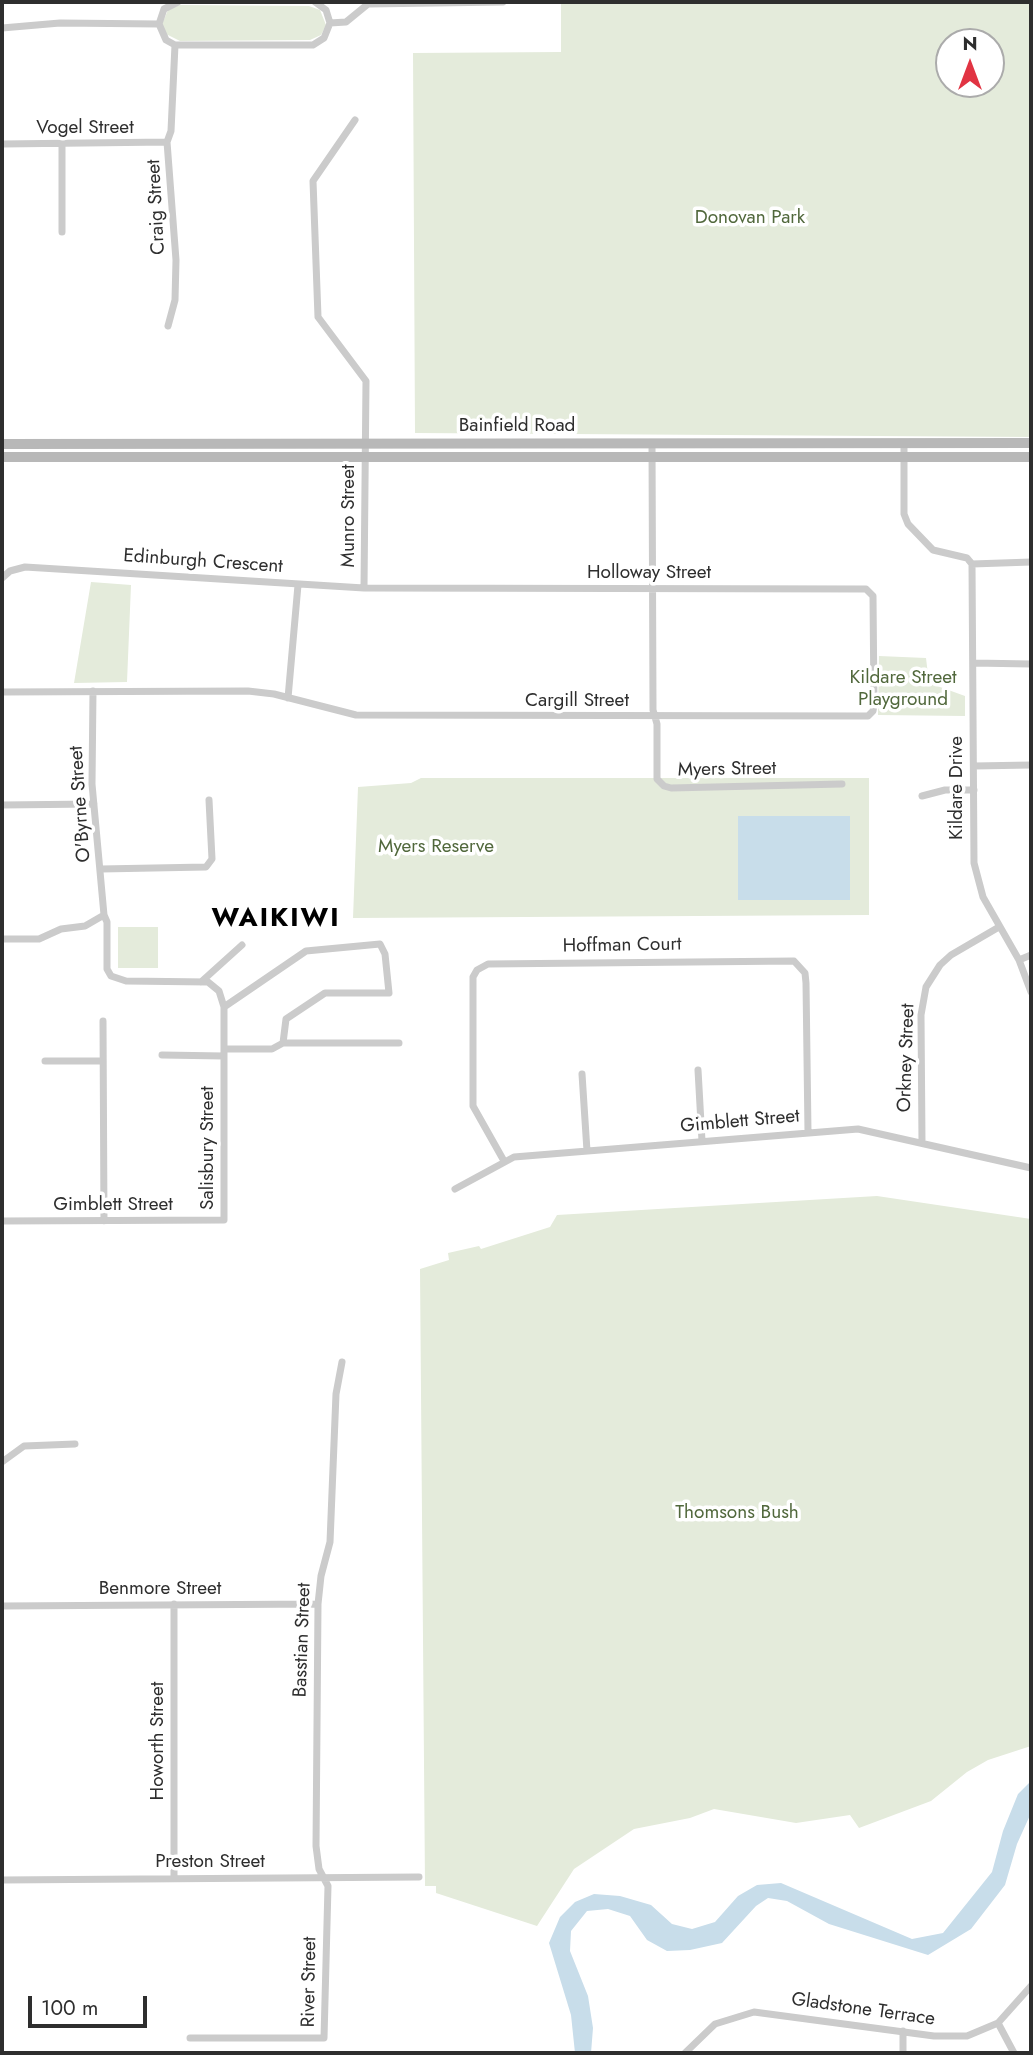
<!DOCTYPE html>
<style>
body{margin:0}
#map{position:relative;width:1033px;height:2055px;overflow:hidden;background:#fff;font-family:Jost,sans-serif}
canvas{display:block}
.frame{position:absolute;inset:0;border:4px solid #2e2e2e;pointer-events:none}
.north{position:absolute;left:935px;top:28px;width:70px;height:70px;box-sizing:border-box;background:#fff;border:2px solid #ababab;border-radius:50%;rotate:0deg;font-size:19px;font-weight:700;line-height:28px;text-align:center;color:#2e2e2e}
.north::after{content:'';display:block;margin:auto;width:24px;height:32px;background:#e13443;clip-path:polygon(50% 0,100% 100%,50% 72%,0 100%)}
.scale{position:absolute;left:28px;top:1996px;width:119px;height:32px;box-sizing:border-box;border:4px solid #2e2e2e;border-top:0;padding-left:9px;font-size:21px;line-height:24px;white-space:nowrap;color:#2e2e2e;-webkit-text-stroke:5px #fff;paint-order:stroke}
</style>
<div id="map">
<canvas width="1033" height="2055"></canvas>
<div class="frame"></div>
<div class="north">N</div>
<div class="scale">100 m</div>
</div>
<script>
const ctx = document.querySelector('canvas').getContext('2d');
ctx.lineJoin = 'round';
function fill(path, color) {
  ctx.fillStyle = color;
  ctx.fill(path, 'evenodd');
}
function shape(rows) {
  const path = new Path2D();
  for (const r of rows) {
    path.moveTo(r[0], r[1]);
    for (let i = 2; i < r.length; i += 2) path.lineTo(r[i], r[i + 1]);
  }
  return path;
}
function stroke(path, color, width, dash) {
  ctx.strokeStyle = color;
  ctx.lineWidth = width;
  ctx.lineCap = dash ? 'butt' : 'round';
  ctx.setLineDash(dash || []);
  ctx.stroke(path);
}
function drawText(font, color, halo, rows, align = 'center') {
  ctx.font = font + ' Jost,sans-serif';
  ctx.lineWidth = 7;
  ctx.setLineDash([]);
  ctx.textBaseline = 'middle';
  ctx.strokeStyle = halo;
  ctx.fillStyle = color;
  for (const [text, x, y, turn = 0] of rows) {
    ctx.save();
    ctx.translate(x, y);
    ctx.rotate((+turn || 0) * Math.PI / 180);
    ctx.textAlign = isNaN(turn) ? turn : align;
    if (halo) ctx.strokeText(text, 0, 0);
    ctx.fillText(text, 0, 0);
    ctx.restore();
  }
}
fill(shape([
 [561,2,1031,2,1031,437,415,433,413,53,561,52],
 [949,42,991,42,991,84,949,84],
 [180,5,309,6,320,10,326,25,321,35,310,40,180,41,166,34,162,24,168,10],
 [91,582,131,585,127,682,74,683],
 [879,656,926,658,929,683,965,696,965,716,878,715],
 [421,778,869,778,869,915,353,918,358,787,411,783],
 [118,927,158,927,158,968,118,968],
 [877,1196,1031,1219,1031,1746,988,1760,967,1772,931,1801,859,1828,850,1815,796,1823,714,1809,690,1818,634,1829,574,1869,537,1926,436,1893,436,1886,425,1886,420,1269,449,1260,448,1253,479,1246,481,1249,550,1227,557,1215]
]), '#e4ebdb');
fill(shape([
 [738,816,850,816,850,900,738,900],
 [1031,1781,1031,1813,1017,1844,1005,1885,971,1929,928,1955,829,1924,787,1901,768,1898,756,1906,722,1943,690,1950,667,1951,647,1940,630,1916,608,1909,587,1911,571,1931,570,1951,588,1996,593,2028,591,2053,575,2053,571,2015,549,1943,560,1917,575,1902,594,1894,620,1896,651,1905,672,1924,692,1929,715,1922,738,1896,757,1885,781,1883,912,1939,943,1933,992,1872,1003,1831,1018,1794]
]), '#c8ddea');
stroke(shape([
 [330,23,346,22,368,4,503,2],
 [159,24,164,9,178,2],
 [2,28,60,23,159,24,166,40,175,45,313,45,324,38,330,23,326,10,315,2],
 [355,120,313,181,318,317,366,381,364,588],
 [2,144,167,142],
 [62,144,62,232],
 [168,326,175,300,176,260,167,142,171,131,175,45],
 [652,444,653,710,657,724,657,779,664,786,671,788,842,784],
 [904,444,904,514,908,524,933,550,967,558,972,564,974,863,983,897,1019,960,1031,992],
 [972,564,1031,562],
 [2,578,10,571,25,567,364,588,866,589,873,596,874,705,873,711,868,716,356,715,274,694,248,691,2,692],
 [973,663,1031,664],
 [288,698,298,585],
 [974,766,1031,765],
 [922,796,945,790,974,790],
 [2,805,94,804],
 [101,869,206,867,212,859,209,800],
 [2,939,39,939,61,929,85,926,104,915],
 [1019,960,1031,955],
 [201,982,242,945],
 [224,1007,306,951,380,944,385,954,389,993,325,993,286,1019,283,1043],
 [103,1021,104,1221],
 [224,1049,272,1049,283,1043,399,1043],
 [162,1055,224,1056],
 [45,1061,103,1061],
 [698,1070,702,1141],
 [582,1074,587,1151],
 [922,1143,921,1015,926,987,940,965,951,955,999,927],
 [504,1161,473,1106,473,977,477,970,488,964,794,961,805,973,806,983,808,1132],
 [455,1189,514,1157,858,1129,1031,1168],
 [2,1221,224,1220,224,1007,219,991,208,982,126,981,111,976,107,969,107,922,104,915,92,784,93,691],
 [2,1462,24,1446,75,1444],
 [2,1606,318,1604],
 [174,1878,174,1604],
 [2,1880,419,1877],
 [998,2023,1014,2053],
 [190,2038,324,2038,328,1886,319,1869,316,1846,318,1604,321,1576,330,1542,336,1394,342,1362],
 [685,2053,715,2024,754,2012,934,2036,967,2036,998,2023,1031,1986],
 [903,2053,903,2031]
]), '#cbcbcb', 7);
stroke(shape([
 [2,444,1031,443],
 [2,457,1031,457]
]), '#b8b8b8', 10);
drawText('19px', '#2e2e2e', '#fff', [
 ["Vogel Street",85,128],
 ["Craig Street",157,207,-93],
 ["Bainfield Road",517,426],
 ["Munro Street",349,516,-90],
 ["Edinburgh Crescent",203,562,4],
 ["Holloway Street",649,573],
 ["Cargill Street",577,701],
 ["Myers Street",727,770,-1],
 ["Kildare Drive",957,788,-90],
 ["O'Byrne Street",81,804,-94],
 ["Hoffman Court",622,946,-1],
 ["Orkney Street",907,1058,-88],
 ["Gimblett Street",740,1122,-5],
 ["Salisbury Street",208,1148,-90],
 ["Gimblett Street",113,1205],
 ["Benmore Street",160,1589],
 ["Basstian Street",303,1640,-88],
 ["Howorth Street",158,1741,-90],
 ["Preston Street",210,1862],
 ["River Street",310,1982,-89],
 ["Gladstone Terrace",863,2010,8]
]);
drawText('19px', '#51683c', '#fff', [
 ["Donovan Park",750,218],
 ["Kildare Street",903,678],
 ["Playground",903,700],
 ["Myers Reserve",436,847],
 ["Thomsons Bush",737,1513]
]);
ctx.letterSpacing = '2px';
drawText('bold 26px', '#000', '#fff', [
 ["WAIKIWI",276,920]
]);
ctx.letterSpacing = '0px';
</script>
